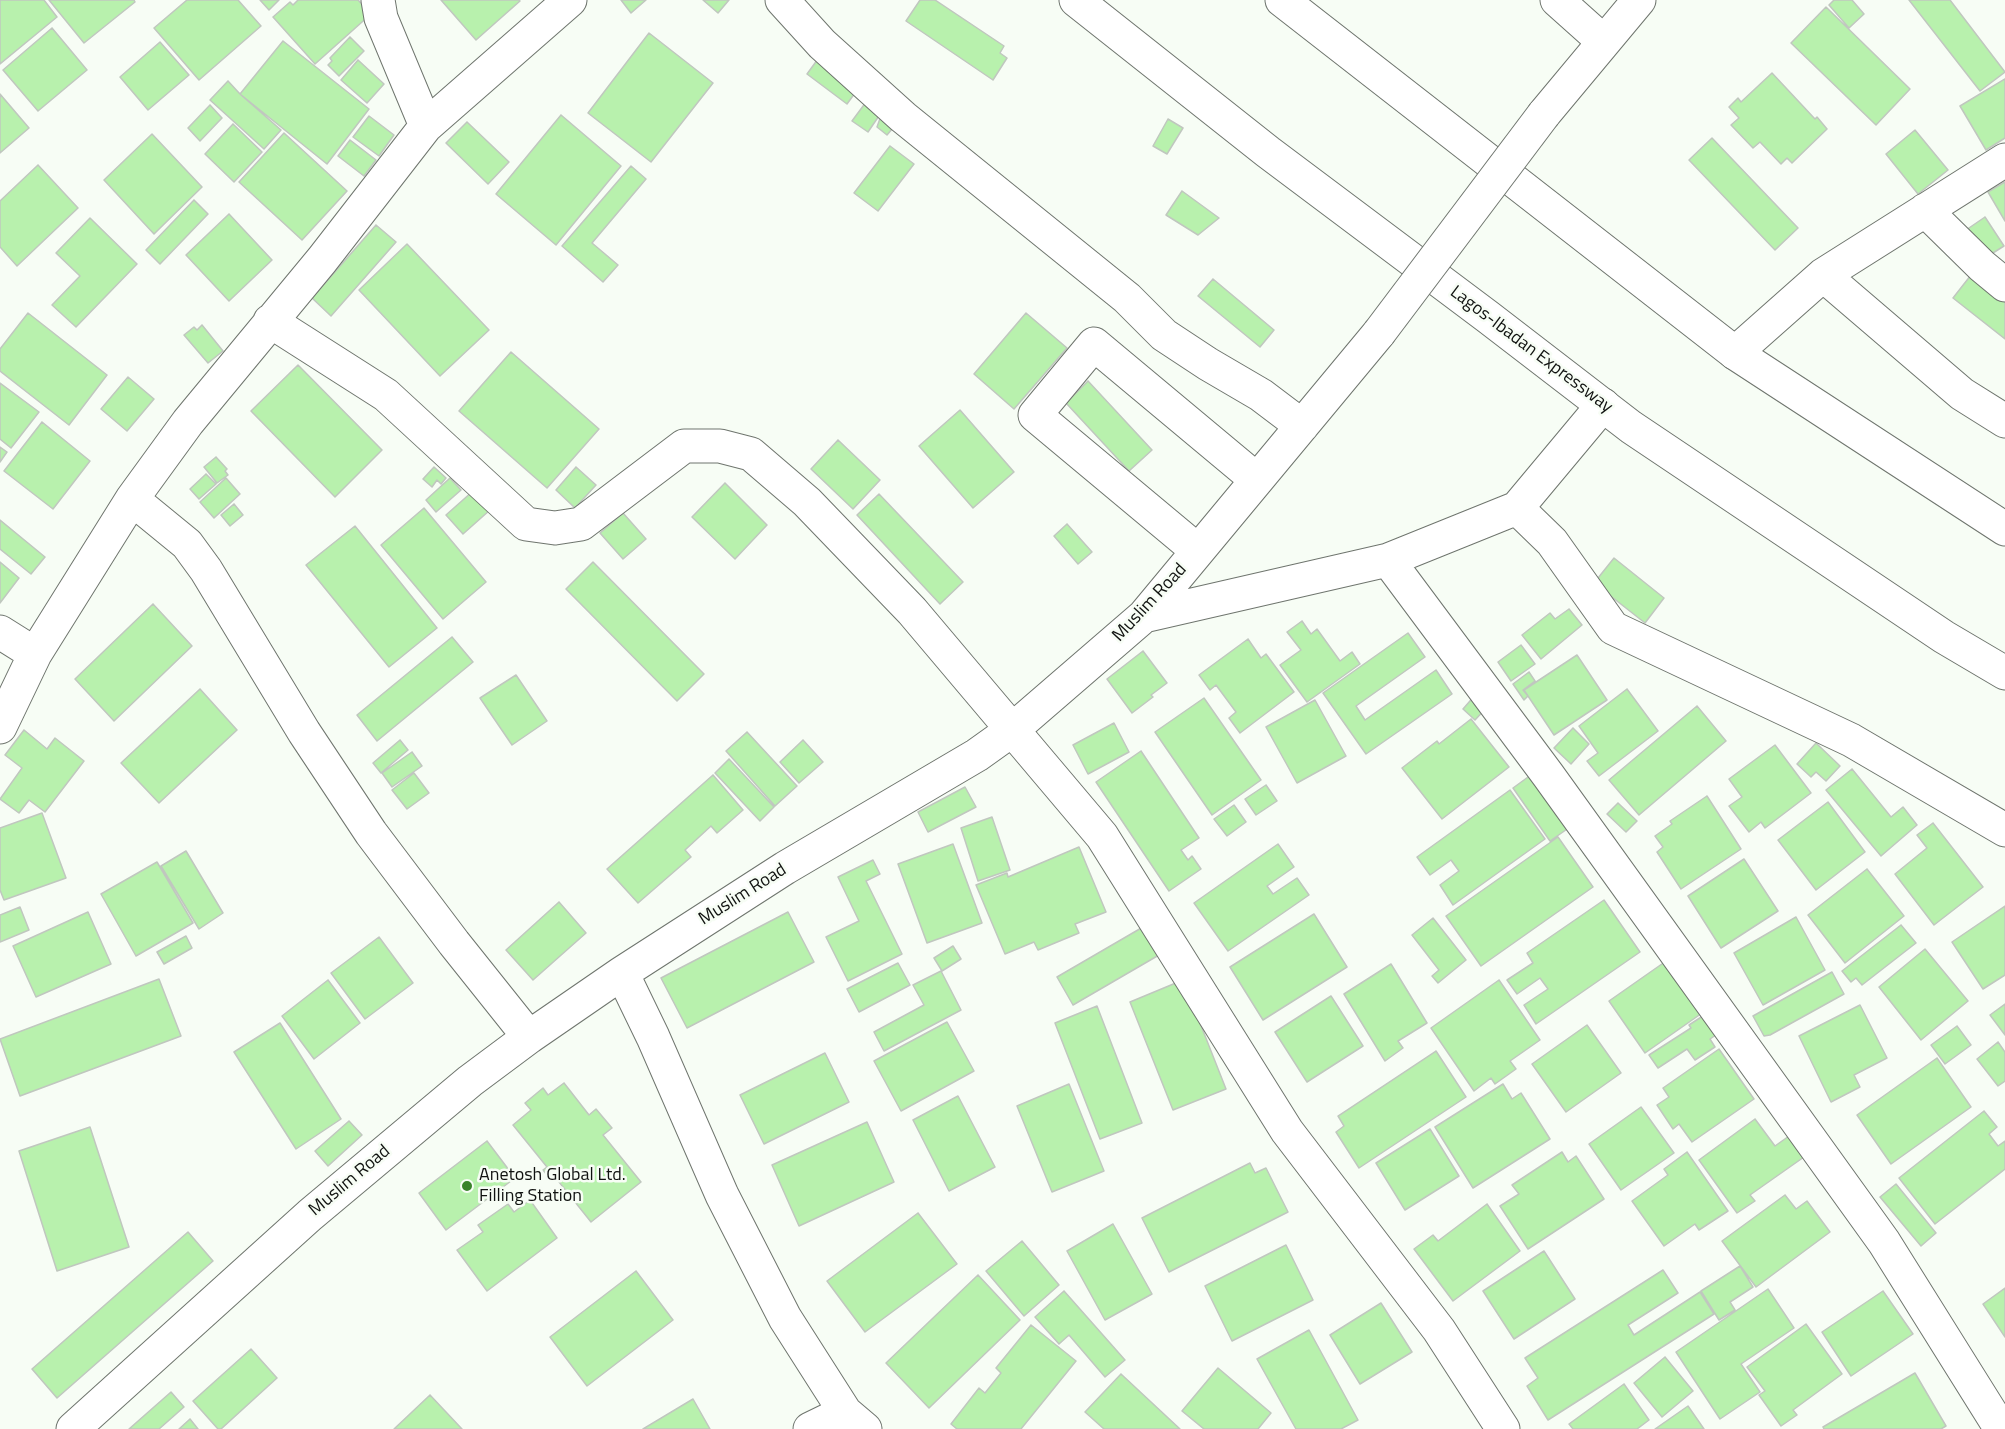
<!DOCTYPE html>
<style>
body{margin:0}
canvas{display:block;background:#f7fdf5}
</style>
<canvas width="2005" height="1429"></canvas>
<script>
const ctx = document.querySelector('canvas').getContext('2d');
ctx.lineJoin = 'round';
function fill(path, color) {
  ctx.fillStyle = color;
  ctx.fill(path, 'evenodd');
}
function shape(rows) {
  const path = new Path2D();
  for (const r of rows) {
    path.moveTo(r[0], r[1]);
    for (let i = 2; i < r.length; i += 2) path.lineTo(r[i], r[i + 1]);
  }
  return path;
}
function stroke(path, color, width, dash) {
  ctx.strokeStyle = color;
  ctx.lineWidth = width;
  ctx.lineCap = dash ? 'butt' : 'round';
  ctx.setLineDash(dash || []);
  ctx.stroke(path);
}
function drawText(font, color, halo, rows, align = 'center') {
  ctx.font = font + ' "Titillium Web",sans-serif';
  ctx.lineWidth = 5;
  ctx.setLineDash([]);
  ctx.textBaseline = 'middle';
  ctx.strokeStyle = halo;
  ctx.fillStyle = color;
  for (const [text, x, y, turn = 0] of rows) {
    ctx.save();
    ctx.translate(x, y);
    ctx.rotate((+turn || 0) * Math.PI / 180);
    ctx.textAlign = isNaN(turn) ? turn : align;
    if (halo) ctx.strokeText(text, 0, 0);
    ctx.fillText(text, 0, 0);
    ctx.restore();
  }
}
const building = shape([
 [0,0,44,0,57,17,0,64,0,0],
 [49,0,134,0,135,2,84,43,49,0],
 [187,0,238,0,261,26,199,80,154,28,187,0],
 [260,0,279,0,269,10,260,0],
 [298,0,358,0,371,14,315,64,273,17,290,2,293,5,298,0],
 [441,0,519,0,520,1,476,40,441,0],
 [621,0,646,0,631,13,621,0],
 [703,0,729,0,718,13,703,0],
 [920,0,935,0,1004,46,1000,53,1007,58,993,80,906,21,920,0],
 [1834,0,1852,0,1864,14,1849,28,1829,5,1834,0],
 [1909,0,1950,0,2005,72,1980,91,1909,0],
 [1826,7,1910,89,1876,125,1791,43,1826,7],
 [52,28,87,70,38,111,3,70,52,28],
 [649,33,713,83,651,162,588,113,649,33],
 [350,37,364,51,339,76,328,65,332,61,330,58,350,37],
 [283,41,369,109,327,164,240,94,283,41],
 [160,42,189,75,148,110,120,77,160,42],
 [823,52,863,82,847,104,807,74,823,52],
 [358,60,384,84,367,103,341,80,358,60],
 [1772,73,1815,119,1817,117,1827,129,1792,163,1787,158,1781,164,1760,142,1753,148,1731,125,1739,118,1729,107,1738,98,1741,102,1772,73],
 [2005,79,2005,138,1986,150,1960,106,2005,79],
 [228,81,240,94,281,130,264,149,210,100,228,81],
 [0,94,29,128,0,153,0,94],
 [869,98,883,110,868,132,852,121,869,98],
 [210,105,222,118,200,141,188,128,210,105],
 [883,110,898,122,887,135,877,127,883,110],
 [561,115,621,166,556,245,496,194,561,115],
 [369,116,394,135,379,156,353,137,369,116],
 [1168,119,1183,128,1167,154,1153,146,1168,119],
 [467,122,509,162,488,184,446,143,467,122],
 [233,124,262,152,234,182,205,154,233,124],
 [1915,130,1948,170,1918,194,1886,154,1915,130],
 [284,133,347,191,302,240,239,182,284,133],
 [152,134,202,187,154,234,104,180,152,134],
 [1712,138,1798,228,1775,250,1689,160,1712,138],
 [350,140,376,160,364,176,338,156,350,140],
 [890,146,914,164,878,211,854,193,890,146],
 [38,165,78,208,17,266,0,247,0,201,38,165],
 [631,166,646,179,592,243,618,265,603,282,562,246,631,166],
 [2005,182,2005,221,1988,192,2005,182],
 [1182,191,1219,218,1198,235,1166,215,1182,191],
 [194,200,208,214,160,264,146,250,194,200],
 [229,214,272,260,229,301,186,255,229,214],
 [1985,217,2004,246,1985,258,1966,230,1985,217],
 [90,218,137,264,76,327,52,305,80,276,56,253,90,218],
 [376,225,396,242,331,316,312,298,376,225],
 [407,244,489,330,440,376,359,290,407,244],
 [1971,275,2005,302,2005,339,1953,298,1971,275],
 [1213,279,1274,330,1260,347,1198,296,1213,279],
 [28,313,107,375,69,425,0,371,0,349,28,313],
 [1026,313,1067,348,1014,409,974,374,1026,313],
 [202,325,223,351,208,363,184,335,194,327,197,330,202,325],
 [511,352,599,429,547,488,459,411,511,352],
 [298,365,382,450,335,497,251,411,298,365],
 [128,377,154,399,127,431,101,409,128,377],
 [1088,381,1152,450,1129,471,1066,403,1088,381],
 [0,383,39,412,11,448,0,439,0,383],
 [960,410,1014,472,973,508,919,446,960,410],
 [42,422,90,461,53,509,4,471,42,422],
 [838,440,880,480,853,509,811,469,838,440],
 [0,447,7,452,0,462,0,447],
 [216,457,227,469,225,471,228,475,217,483,204,467,216,457],
 [434,467,446,478,441,484,437,480,432,487,423,479,434,467],
 [576,467,596,485,575,508,556,490,576,467],
 [206,474,216,484,199,499,190,489,206,474],
 [226,478,240,494,214,518,200,502,226,478],
 [450,478,461,490,436,512,426,500,450,478],
 [725,483,767,525,735,559,692,517,725,483],
 [473,491,490,510,463,534,446,515,473,491],
 [879,494,963,582,940,604,857,515,879,494],
 [234,504,243,515,230,526,221,515,234,504],
 [424,508,486,582,443,619,381,545,424,508],
 [623,513,646,539,623,559,600,533,623,513],
 [0,520,45,557,31,574,0,549,0,520],
 [1067,524,1092,552,1078,564,1054,536,1067,524],
 [355,526,437,628,389,667,306,565,355,526],
 [1614,558,1664,598,1645,623,1594,583,1614,558],
 [0,562,19,578,0,603,0,562],
 [593,562,704,674,677,701,566,589,593,562],
 [153,604,192,646,114,721,75,679,153,604],
 [1569,609,1582,625,1541,659,1522,635,1550,613,1555,619,1569,609],
 [1302,621,1311,634,1317,629,1340,661,1352,652,1360,664,1307,702,1280,665,1301,650,1287,632,1302,621],
 [1408,633,1425,657,1356,706,1365,720,1436,670,1452,694,1366,754,1323,693,1408,633],
 [452,637,473,662,377,741,357,715,452,637],
 [1248,639,1261,658,1266,654,1294,692,1240,733,1229,718,1236,712,1216,685,1210,690,1199,675,1248,639],
 [1521,645,1535,664,1511,681,1498,662,1521,645],
 [1143,651,1167,683,1151,695,1153,697,1132,713,1107,679,1143,651],
 [1577,655,1607,700,1554,735,1524,690,1577,655],
 [1529,672,1535,681,1523,690,1528,696,1524,700,1513,684,1529,672],
 [516,675,547,721,512,745,480,698,516,675],
 [200,689,237,730,159,803,121,763,200,689],
 [1627,689,1658,731,1599,776,1587,761,1598,753,1579,726,1627,689],
 [1476,694,1489,705,1475,720,1463,709,1476,694],
 [1204,698,1261,780,1212,815,1155,732,1204,698],
 [1315,700,1346,756,1297,783,1266,727,1315,700],
 [1697,706,1726,741,1639,815,1609,780,1697,706],
 [1471,719,1509,767,1442,819,1402,768,1437,741,1439,744,1471,719],
 [1114,723,1129,752,1088,774,1073,745,1114,723],
 [1573,728,1589,744,1571,764,1554,748,1573,728],
 [24,730,47,749,55,738,84,761,45,812,29,800,19,813,0,799,22,768,5,755,24,730],
 [747,732,797,786,775,806,726,751,747,732],
 [400,740,408,750,381,773,373,763,400,740],
 [803,740,823,762,799,783,780,762,803,740],
 [1816,743,1840,766,1826,781,1816,772,1811,777,1797,764,1816,743],
 [1775,745,1811,793,1765,828,1761,822,1749,832,1729,806,1742,797,1729,779,1775,745],
 [1141,751,1199,838,1181,850,1188,860,1192,856,1201,869,1169,891,1096,782,1141,751],
 [412,752,422,766,392,787,382,773,412,752],
 [729,759,774,807,760,821,715,773,729,759],
 [1539,769,1573,825,1550,841,1513,788,1539,769],
 [1852,769,1891,817,1903,807,1917,825,1881,856,1826,790,1852,769],
 [414,773,429,793,407,809,392,790,414,773],
 [713,775,743,810,717,833,711,826,685,850,691,857,638,903,607,869,713,775],
 [1266,785,1277,801,1256,815,1245,799,1266,785],
 [965,787,976,807,928,832,918,812,965,787],
 [1510,790,1545,839,1453,905,1440,885,1459,871,1451,860,1430,875,1417,857,1510,790],
 [1707,796,1741,849,1681,889,1657,852,1663,847,1655,836,1672,824,1670,821,1707,796],
 [1828,802,1865,852,1816,890,1778,840,1828,802],
 [1618,803,1637,821,1626,832,1607,814,1618,803],
 [1234,805,1246,822,1227,836,1214,819,1234,805],
 [42,813,66,878,4,900,0,890,0,828,42,813],
 [992,817,1010,870,978,881,961,828,992,817],
 [1933,823,1983,887,1934,925,1895,874,1927,848,1917,835,1933,823],
 [1558,837,1593,887,1481,966,1446,916,1558,837],
 [953,844,982,923,927,943,898,864,953,844],
 [1278,844,1294,867,1267,886,1273,894,1297,878,1309,895,1228,951,1194,903,1278,844],
 [1079,847,1106,912,1075,924,1079,933,1038,950,1034,942,1005,954,976,885,1007,873,1008,877,1079,847],
 [186,851,223,913,199,929,161,866,186,851],
 [1744,859,1778,911,1721,948,1688,896,1744,859],
 [873,860,880,874,866,881,902,954,848,981,826,937,859,921,838,877,873,860],
 [157,862,193,923,136,956,101,894,157,862],
 [1867,869,1904,916,1845,963,1808,915,1867,869],
 [1604,900,1640,952,1536,1024,1524,1005,1548,989,1540,978,1517,994,1507,980,1533,963,1527,953,1604,900],
 [559,902,586,933,533,980,506,950,559,902],
 [2005,906,2005,975,1983,989,1952,942,2005,906],
 [20,907,29,930,0,942,0,915,20,907],
 [88,912,111,964,36,997,13,946,88,912],
 [788,912,814,962,687,1028,661,978,788,912],
 [1314,914,1347,967,1263,1020,1230,967,1314,914],
 [1796,917,1825,970,1763,1005,1734,953,1796,917],
 [1433,918,1466,960,1438,983,1432,976,1439,970,1412,935,1433,918],
 [1901,925,1916,943,1862,985,1856,978,1851,982,1842,971,1901,925],
 [1143,927,1159,955,1073,1005,1057,977,1143,927],
 [186,936,192,948,164,964,157,952,186,936],
 [379,937,413,983,365,1019,331,973,379,937],
 [953,946,961,959,942,971,934,958,953,946],
 [1925,949,1968,1001,1921,1040,1879,987,1925,949],
 [1669,959,1705,1011,1645,1053,1609,1001,1669,959],
 [898,963,910,985,859,1012,847,989,898,963],
 [1391,964,1427,1023,1398,1041,1403,1048,1385,1061,1344,994,1391,964],
 [941,971,961,1010,884,1051,874,1032,924,1005,913,985,941,971],
 [1832,972,1844,994,1770,1035,1764,1036,1753,1016,1832,972],
 [159,979,181,1036,20,1096,0,1039,159,979],
 [328,980,360,1023,314,1059,282,1016,328,980],
 [1183,980,1226,1089,1173,1110,1130,1002,1183,980],
 [1499,980,1540,1040,1510,1061,1516,1069,1495,1084,1491,1078,1474,1091,1431,1028,1499,980],
 [1331,996,1363,1046,1307,1082,1275,1032,1331,996],
 [2005,1004,2005,1035,1990,1015,2005,1004],
 [1860,1005,1887,1058,1854,1075,1860,1087,1831,1102,1799,1036,1860,1005],
 [1097,1006,1142,1123,1100,1139,1055,1023,1097,1006],
 [1712,1010,1725,1029,1710,1039,1715,1047,1695,1060,1687,1049,1658,1068,1649,1055,1691,1028,1689,1025,1712,1010],
 [947,1022,974,1071,901,1111,874,1061,947,1022],
 [280,1023,341,1119,296,1149,234,1052,280,1023],
 [1587,1025,1621,1073,1566,1112,1532,1064,1587,1025],
 [1957,1026,1971,1045,1945,1064,1931,1045,1957,1026],
 [1998,1042,2005,1052,2005,1081,1998,1086,1977,1059,1998,1042],
 [1719,1049,1754,1099,1692,1142,1679,1124,1673,1129,1657,1105,1669,1097,1663,1088,1719,1049],
 [1436,1051,1466,1097,1359,1168,1336,1132,1344,1126,1338,1116,1436,1051],
 [825,1053,849,1102,764,1144,740,1095,825,1053],
 [1937,1058,1971,1107,1891,1164,1857,1115,1937,1058],
 [564,1083,589,1115,596,1109,612,1128,603,1135,641,1182,591,1222,555,1177,551,1180,543,1170,547,1167,513,1125,531,1110,525,1103,543,1088,548,1095,564,1083],
 [1069,1084,1104,1171,1052,1192,1017,1106,1069,1084],
 [1503,1084,1512,1099,1521,1093,1550,1139,1473,1188,1435,1127,1503,1084],
 [958,1096,995,1167,949,1191,913,1120,958,1096],
 [1641,1107,1674,1153,1621,1190,1589,1144,1641,1107],
 [1984,1111,1997,1127,1989,1134,1998,1146,2005,1141,2005,1169,1935,1224,1899,1178,1984,1111],
 [1755,1119,1775,1146,1789,1136,1804,1157,1750,1195,1755,1201,1737,1213,1699,1160,1755,1119],
 [349,1121,362,1135,328,1166,315,1151,349,1121],
 [867,1122,894,1182,799,1226,772,1165,867,1122],
 [90,1127,129,1247,57,1271,19,1151,90,1127],
 [1430,1129,1459,1176,1405,1210,1376,1163,1430,1129],
 [487,1141,515,1178,446,1230,419,1193,487,1141],
 [1562,1152,1568,1162,1576,1156,1604,1199,1528,1249,1500,1206,1519,1194,1512,1185,1562,1152],
 [1687,1152,1728,1211,1699,1230,1695,1224,1664,1246,1632,1201,1668,1175,1664,1169,1687,1152],
 [1250,1163,1255,1173,1266,1168,1288,1212,1169,1272,1142,1218,1250,1163],
 [1896,1184,1936,1233,1921,1246,1880,1197,1896,1184],
 [1785,1195,1796,1209,1807,1201,1830,1232,1756,1287,1722,1241,1785,1195],
 [530,1200,557,1238,487,1291,457,1250,483,1232,478,1225,508,1204,514,1212,530,1200],
 [1487,1204,1520,1251,1453,1301,1414,1249,1433,1235,1438,1241,1487,1204],
 [918,1213,957,1264,865,1332,827,1281,918,1213],
 [1113,1224,1152,1294,1105,1320,1067,1251,1113,1224],
 [188,1232,213,1261,57,1398,32,1369,188,1232],
 [1022,1241,1059,1285,1024,1316,986,1271,1022,1241],
 [1286,1245,1313,1300,1232,1341,1205,1286,1286,1245],
 [1544,1251,1575,1299,1514,1339,1483,1291,1544,1251],
 [1740,1266,1753,1287,1730,1302,1735,1310,1719,1320,1701,1291,1740,1266],
 [1663,1270,1678,1293,1628,1325,1634,1335,1700,1292,1714,1314,1548,1420,1527,1386,1538,1378,1525,1358,1663,1270],
 [636,1271,673,1320,587,1386,550,1337,636,1271],
 [978,1275,1020,1320,929,1408,886,1363,978,1275],
 [2005,1288,2005,1337,1983,1304,2005,1288],
 [1768,1289,1794,1328,1741,1364,1760,1392,1720,1419,1676,1352,1768,1289],
 [1064,1291,1125,1360,1105,1377,1069,1335,1059,1344,1035,1317,1064,1291],
 [1883,1291,1913,1334,1851,1376,1822,1332,1883,1291],
 [1381,1303,1412,1352,1360,1384,1330,1335,1381,1303],
 [1806,1324,1842,1374,1793,1410,1797,1415,1781,1426,1759,1395,1765,1391,1747,1367,1806,1324],
 [1031,1325,1076,1361,1021,1429,957,1429,951,1424,979,1388,985,1393,1001,1373,996,1368,1031,1325],
 [1309,1330,1358,1420,1341,1429,1296,1429,1257,1359,1309,1330],
 [251,1349,277,1378,221,1429,218,1429,193,1401,251,1349],
 [1665,1357,1693,1391,1662,1417,1634,1383,1665,1357],
 [1218,1368,1271,1413,1258,1429,1204,1429,1182,1411,1218,1368],
 [1915,1373,1946,1426,1941,1429,1824,1429,1823,1427,1915,1373],
 [1121,1374,1180,1429,1104,1429,1085,1412,1121,1374],
 [1624,1384,1649,1420,1637,1429,1573,1429,1569,1424,1624,1384],
 [171,1392,184,1407,159,1429,129,1429,171,1392],
 [430,1395,462,1429,394,1429,430,1395],
 [693,1399,710,1429,643,1429,693,1399],
 [1688,1406,1704,1429,1655,1429,1688,1406],
 [190,1419,198,1429,179,1429,190,1419]
]);
fill(building, '#b8f1ad');
stroke(building, '#c0c7bf', 1.5);
const minor = shape([
 [378,0,381,18,426,126],
 [782,0,822,44,903,117,1127,298,1164,335,1208,364,1261,395,1302,426],
 [1557,0,1604,42],
 [1544,114,1639,0],
 [1925,210,1982,266,2005,285],
 [1823,275,1962,394,2005,421],
 [270,321,386,395,526,524,555,528,581,524,684,446,720,446,751,454,807,502,912,611,1102,836,1287,1131,1439,1330,1503,1429],
 [1735,353,1823,275,2005,160],
 [132,499,187,544,206,570,304,732,371,833,454,943,529,1037],
 [1517,508,1552,542,1613,628,1851,740,2005,830],
 [1198,551,1035,415,1094,344,1257,480],
 [1388,560,1548,775,1884,1242,2001,1429],
 [1144,616,1388,560,1517,508,1603,405],
 [0,632,35,654],
 [0,727,35,654,132,499,188,422,322,260,426,126,570,0],
 [622,973,653,1037,722,1195,785,1318,845,1412,865,1429],
 [73,1429,310,1215,470,1081,529,1037,622,973,785,868,977,755,1012,730,1144,616,1379,333],
 [810,1429,845,1412]
]);
const highway = shape([
 [1076,0,1268,152,1488,317,1631,427,1944,637,2005,673],
 [1282,0,1735,353,2005,529]
]);
stroke(minor, '#6f756e', 35);
stroke(highway, '#6f756e', 35);
stroke(minor, '#fff', 33);
stroke(highway, '#fff', 33);
const minorBridge = shape([
 [1379,333,1544,114]
]);
stroke(minorBridge, '#6f756e', 35, []);
stroke(minorBridge, '#fff', 33);
for (const [x, y, r, color] of [
 [467,1186,6,"#39832a"]
]) {
  const dot = new Path2D();
  dot.arc(x, y, r, 0, 2 * Math.PI);
  ctx.fillStyle = color;
  ctx.fill(dot);
  stroke(dot, '#f7fdf5', 2);
}
drawText('18px', '#101210', '#f7fdf5', [
 ["Lagos-Ibadan Expressway",1531,350,37],
 ["Muslim Road",1150,603,-47],
 ["Muslim Road",743,895,-32],
 ["Muslim Road",350,1181,-40]
]);
drawText('18px', '#101210', '#f7fdf5', [
 ["Anetosh Global Ltd.",479,1176],
 ["Filling Station",479,1197]
], 'left');
</script>
